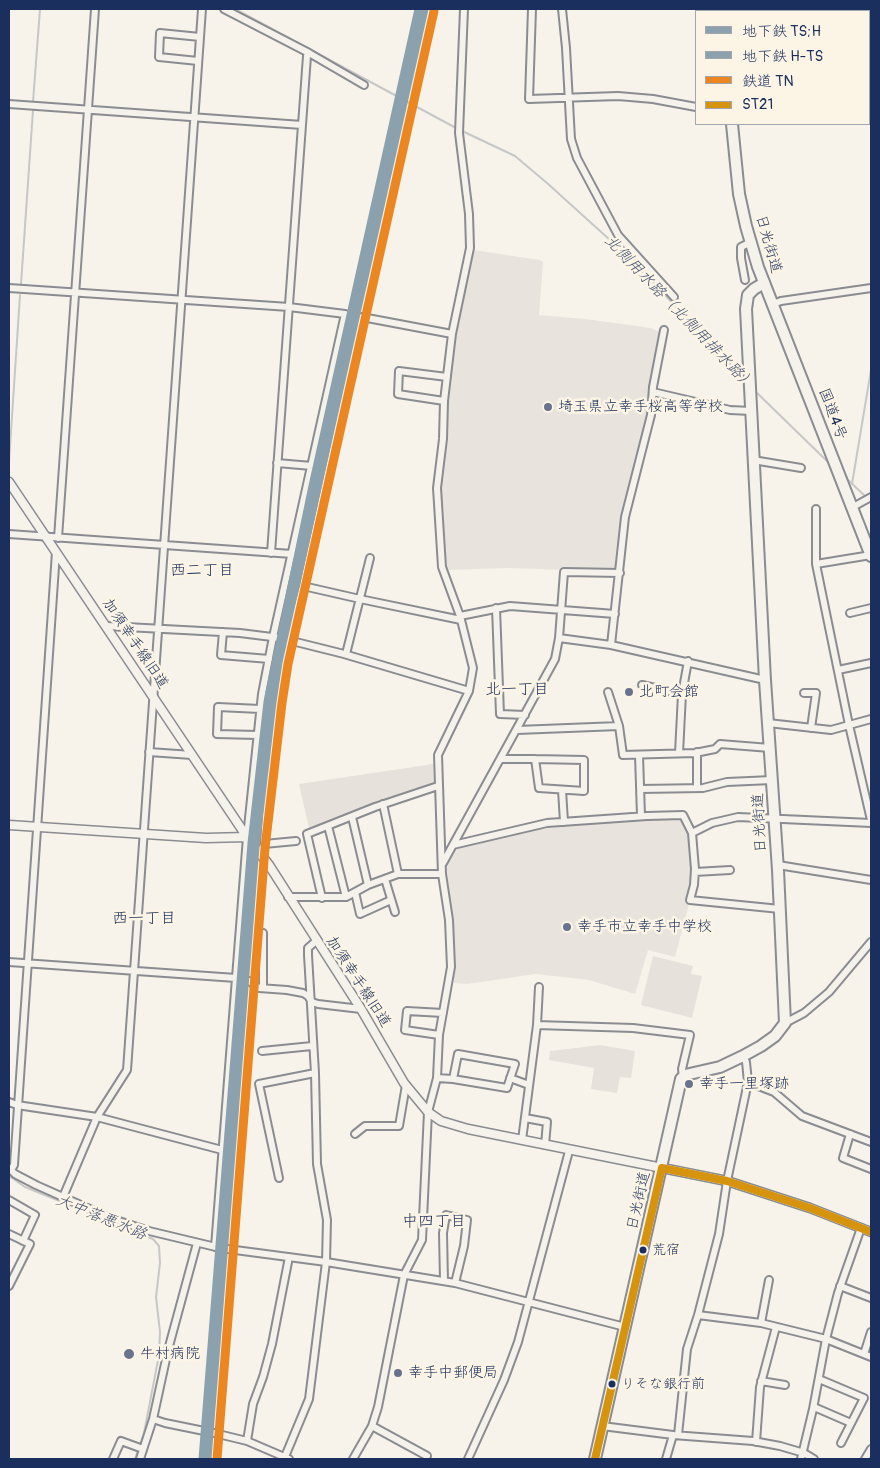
<!DOCTYPE html>
<meta charset="utf-8">
<style>
body{margin:0}
#map{position:relative;width:880px;height:1468px;overflow:hidden;background:#f7f3ea;font-family:Pangolin,"Klee One",sans-serif}
canvas{display:block}
.frame{position:absolute;inset:0;border:10px solid #1b2f5e;pointer-events:none}
.legend{position:absolute;left:695px;top:10px;width:175px;height:115px;box-sizing:border-box;background:#fcf5e5;border:1px solid #a2a6af;margin:0;padding:6px 9px;list-style:none;font-size:15px;color:#1b2f5e}
.legend li{display:flex;align-items:center;gap:10px;height:25px}
.legend b{width:25px;border:1px solid #a2a6af}
</style>
<div id="map">
<canvas width="880" height="1468"></canvas>
<div class="frame"></div>
<ul class="legend">
<li><b style="height:6px;background:#8ba2ae"></b>地下鉄 TS;H</li>
<li><b style="height:6px;background:#8ba2ae"></b>地下鉄 H-TS</li>
<li><b style="height:6px;background:#eb8621"></b>鉄道 TN</li>
<li><b style="height:6px;background:#d6940e"></b>ST21</li>
</ul>
</div>
<script>
const ctx = document.querySelector('canvas').getContext('2d');
ctx.lineJoin = 'round';
function fill(path, color) {
  ctx.fillStyle = color;
  ctx.fill(path, 'evenodd');
}
function shape(rows) {
  const path = new Path2D();
  for (const r of rows) {
    path.moveTo(r[0], r[1]);
    for (let i = 2; i < r.length; i += 2) path.lineTo(r[i], r[i + 1]);
  }
  return path;
}
function stroke(path, color, width, dash) {
  ctx.strokeStyle = color;
  ctx.lineWidth = width;
  ctx.lineCap = dash ? 'butt' : 'round';
  ctx.setLineDash(dash || []);
  ctx.stroke(path);
}
function drawText(font, color, halo, rows, align = 'center') {
  ctx.font = font + ' Pangolin,"Klee One",sans-serif';
  ctx.lineWidth = 5;
  ctx.setLineDash([]);
  ctx.textBaseline = 'middle';
  ctx.strokeStyle = halo;
  ctx.fillStyle = color;
  for (const [text, x, y, turn = 0] of rows) {
    ctx.save();
    ctx.translate(x, y);
    ctx.rotate((+turn || 0) * Math.PI / 180);
    ctx.textAlign = isNaN(turn) ? turn : align;
    if (halo) ctx.strokeText(text, 0, 0);
    ctx.fillText(text, 0, 0);
    ctx.restore();
  }
}
fill(shape([
 [473,250,540,260,543,262,539,315,585,319,651,328,659,332,648,393,650,395,648,412,623,515,619,539,618,569,616,572,510,568,446,570,444,565,440,495,441,472,455,337,471,253],
 [658,818,681,819,688,833,691,881,686,898,689,904,675,957,648,950,635,994,589,980,536,974,467,984,454,983,454,959,446,866,454,849,463,846,540,829]
]), '#e8e4dd');
fill(shape([
 [433,764,434,783,309,828,299,784],
 [653,956,693,966,691,974,702,976,692,1018,641,1005],
 [600,1045,635,1051,631,1078,620,1077,617,1093,591,1089,594,1068,549,1060,550,1051]
]), '#e6e2db');
stroke(shape([
 [235,9,456,128],
 [33,102,40,9],
 [460,130,515,156,547,183,631,259,746,381],
 [21,284,33,110],
 [754,390,829,463],
 [9,462,20,295],
 [846,478,866,497],
 [852,484,871,370],
 [9,1176,25,1187,153,1239,159,1246,160,1263,156,1297,160,1332,159,1355,144,1433,135,1459]
]), '#c7c7c7', 2);
const minor = shape([
 [224,9,309,53,364,85],
 [532,9,529,99,618,96,653,99,696,107],
 [562,9,566,48,571,139,577,158,618,235,674,297],
 [198,61,159,57,160,33,200,37],
 [9,104,302,125],
 [745,280,741,258,741,247,751,242],
 [9,288,289,307,345,314,273,637,262,694,247,837,215,1247],
 [773,304,781,301,871,288],
 [653,392,730,410,751,411],
 [444,401,398,394,399,371,447,377],
 [753,460,801,468],
 [277,463,312,466],
 [853,507,871,497],
 [816,509,816,564,849,725,871,820],
 [9,534,292,554],
 [58,538,95,9],
 [271,553,307,56,309,53],
 [816,564,871,555],
 [303,586,360,599,461,620],
 [496,608,500,714,525,715],
 [850,613,871,608],
 [460,616,510,606,615,614],
 [107,626,240,633,280,638,344,654,469,691],
 [223,632,221,655,269,659],
 [559,638,611,645,765,680],
 [611,645,625,517,651,415,653,387,664,330],
 [346,654,370,558],
 [838,670,871,663],
 [642,685,682,694,679,753],
 [608,692,619,726,623,755,695,753,715,749,720,744,770,748],
 [804,693,816,693,811,728],
 [682,694,688,661],
 [768,723,831,730,871,719],
 [517,730,619,726],
 [257,735,217,734,218,707,260,709],
 [149,752,192,755],
 [697,752,697,788],
 [639,755,641,816],
 [502,759,535,759,584,760,584,791,539,788,535,759],
 [641,789,703,788,727,782,772,780],
 [562,790,564,822],
 [383,804,398,874],
 [352,817,368,885],
 [328,826,346,897],
 [264,844,268,785,277,711,289,640,303,586,362,317,452,334],
 [453,845,547,823,647,816,683,815,692,833],
 [261,854,264,844,296,841],
 [443,863,555,659,559,638,564,572,620,573],
 [778,865,871,880],
 [695,872,730,870],
 [385,879,395,912],
 [355,892,360,914,391,900],
 [288,897,346,897,368,885,398,874,442,874],
 [322,898,307,834,375,807,438,786],
 [780,909,690,900,694,885,695,869,692,833,712,823,738,817,871,823],
 [263,933,263,988],
 [9,962,236,978],
 [249,981,259,988,287,990,303,993,308,996,312,1002,318,1004,361,1009],
 [785,1023,804,1013,829,992,871,942],
 [537,1025,539,987],
 [439,1035,405,1030,407,1011,443,1013],
 [262,1051,312,1046],
 [437,1078,453,1079,507,1088,515,1064,458,1054,453,1079],
 [510,1078,529,1085],
 [748,1082,774,1092,802,1116,871,1142],
 [9,1102,17,1105,97,1117,222,1150],
 [525,1118,547,1122,545,1145],
 [355,1134,365,1126,399,1126,406,1085],
 [850,1134,843,1158,871,1169],
 [522,1140,537,1025,633,1028,690,1035,682,1069,683,1077],
 [9,1168,15,1174,36,1185,110,1218,149,1231,220,1248,326,1262,455,1283,625,1327],
 [11,1170,14,1165,56,552],
 [279,1178,259,1084,315,1073],
 [63,1197,97,1117,127,1070,202,9],
 [9,1200,35,1215,23,1241],
 [9,1234,30,1244,9,1286],
 [444,1281,443,1233,446,1215,467,1220,464,1246,455,1283],
 [840,1286,871,1298],
 [698,1315,761,1323,826,1339,871,1357],
 [761,1323,769,1280],
 [864,1354,871,1332],
 [819,1379,864,1398,841,1443],
 [761,1381,785,1385],
 [814,1407,851,1423],
 [153,1419,168,1350,197,1243],
 [372,1426,427,1456],
 [602,1426,673,1435,753,1441,780,1446,804,1453,814,1459],
 [678,1435,687,1349,698,1315,719,1234,727,1181,748,1082,746,1062,743,1056],
 [247,1441,253,1404,263,1377,272,1344,289,1257],
 [756,1442,760,1387,776,1327],
 [113,1459,121,1441,143,1449],
 [140,1459,153,1419,165,1423,214,1433,247,1441,289,1459],
 [284,1459,309,1399,326,1262,327,1220,317,1164,315,1073,308,955,308,948,316,941],
 [353,1459,372,1426,378,1407,404,1275,422,1240,428,1112,437,1078,439,1035,451,967,449,920,442,874,438,755,469,691,473,668,460,616,442,567,437,488,443,439,444,401,452,334,470,248,469,214,459,133,464,9],
 [468,1459,504,1380,518,1342,569,1151],
 [666,1459,673,1435],
 [801,1459,813,1409,826,1339,838,1293,861,1228],
 [865,1459,871,1449]
]);
const tertiary = shape([
 [9,482,247,837,269,865,361,1009,404,1083,428,1112,441,1121,468,1129,727,1181,810,1208,871,1232],
 [9,825,206,838,247,837]
]);
const primary = shape([
 [595,1459,681,1079,685,1075,720,1067,743,1056,761,1046,775,1036,785,1023,778,870,765,680,746,309,748,295,754,289,764,283]
]);
const trunk = shape([
 [726,9,726,11],
 [732,124,739,194,746,226,758,267,871,556]
]);
stroke(minor, '#8a8c91', 10);
stroke(tertiary, '#8a8c91', 11);
stroke(primary, '#8a8c91', 14);
stroke(trunk, '#8a8c91', 14);
stroke(minor, '#f5f2ec', 6);
stroke(tertiary, '#f5f2ec', 8);
stroke(primary, '#f5f2ec', 10);
stroke(trunk, '#f5f2ec', 10);
stroke(shape([
 [662,1168,727,1181,810,1208,871,1232],
 [595,1459,662,1168]
]), '#d6940e', 8);
stroke(shape([
 [217,1459,265,848,282,703,288,664,434,11]
]), '#eb8621', 9);
stroke(shape([
 [207,1459,255,847,272,702,278,662,424,9]
]), '#8ba2ae', 9);
stroke(shape([
 [203,1459,252,843,268,702,313,486,419,9]
]), '#8ba2ae', 9);
for (const [x, y, r, color] of [
 [548,407,5,"#68748f"],
 [629,692,5,"#68748f"],
 [567,927,5,"#68748f"],
 [689,1084,5,"#68748f"],
 [643,1250,4.5,"#1b2f5e"],
 [129,1354,6,"#68748f"],
 [398,1373,5,"#68748f"],
 [612,1384,4.5,"#1b2f5e"]
]) {
  const dot = new Path2D();
  dot.arc(x, y, r, 0, 2 * Math.PI);
  ctx.fillStyle = color;
  ctx.fill(dot);
  stroke(dot, '#fcf5e5', 2);
}
drawText('14px', '#1b2f5e', '#fcf5e5', [
 ["荒宿",652,1250],
 ["りそな銀行前",621,1384]
], 'left');
drawText('15px', '#1b2f5e', '#fcf5e5', [
 ["日光街道",768,244,74],
 ["国道4号",832,414,69],
 ["加須幸手線旧道",135,644,56],
 ["日光街道",760,823,-93],
 ["加須幸手線旧道",358,982,57],
 ["日光街道",639,1201,-77]
]);
drawText('15px', '#1b2f5e', '#fcf5e5', [
 ["埼玉県立幸手桜高等学校",558,407],
 ["北町会館",639,692],
 ["幸手市立幸手中学校",577,927],
 ["幸手一里塚跡",699,1084],
 ["牛村病院",140,1354],
 ["幸手中郵便局",408,1373]
], 'left');
drawText('italic 16px', '#485779', '#fcf5e5', [
 ["北側用水路（北側用排水路）",679,313,46],
 ["大中落悪水路",101,1218,22]
]);
drawText('16px', '#1b2f5e', '#fcf5e5', [
 ["西二丁目",202,571],
 ["北一丁目",517,690],
 ["西一丁目",144,919],
 ["中四丁目",434,1222]
]);
</script>
